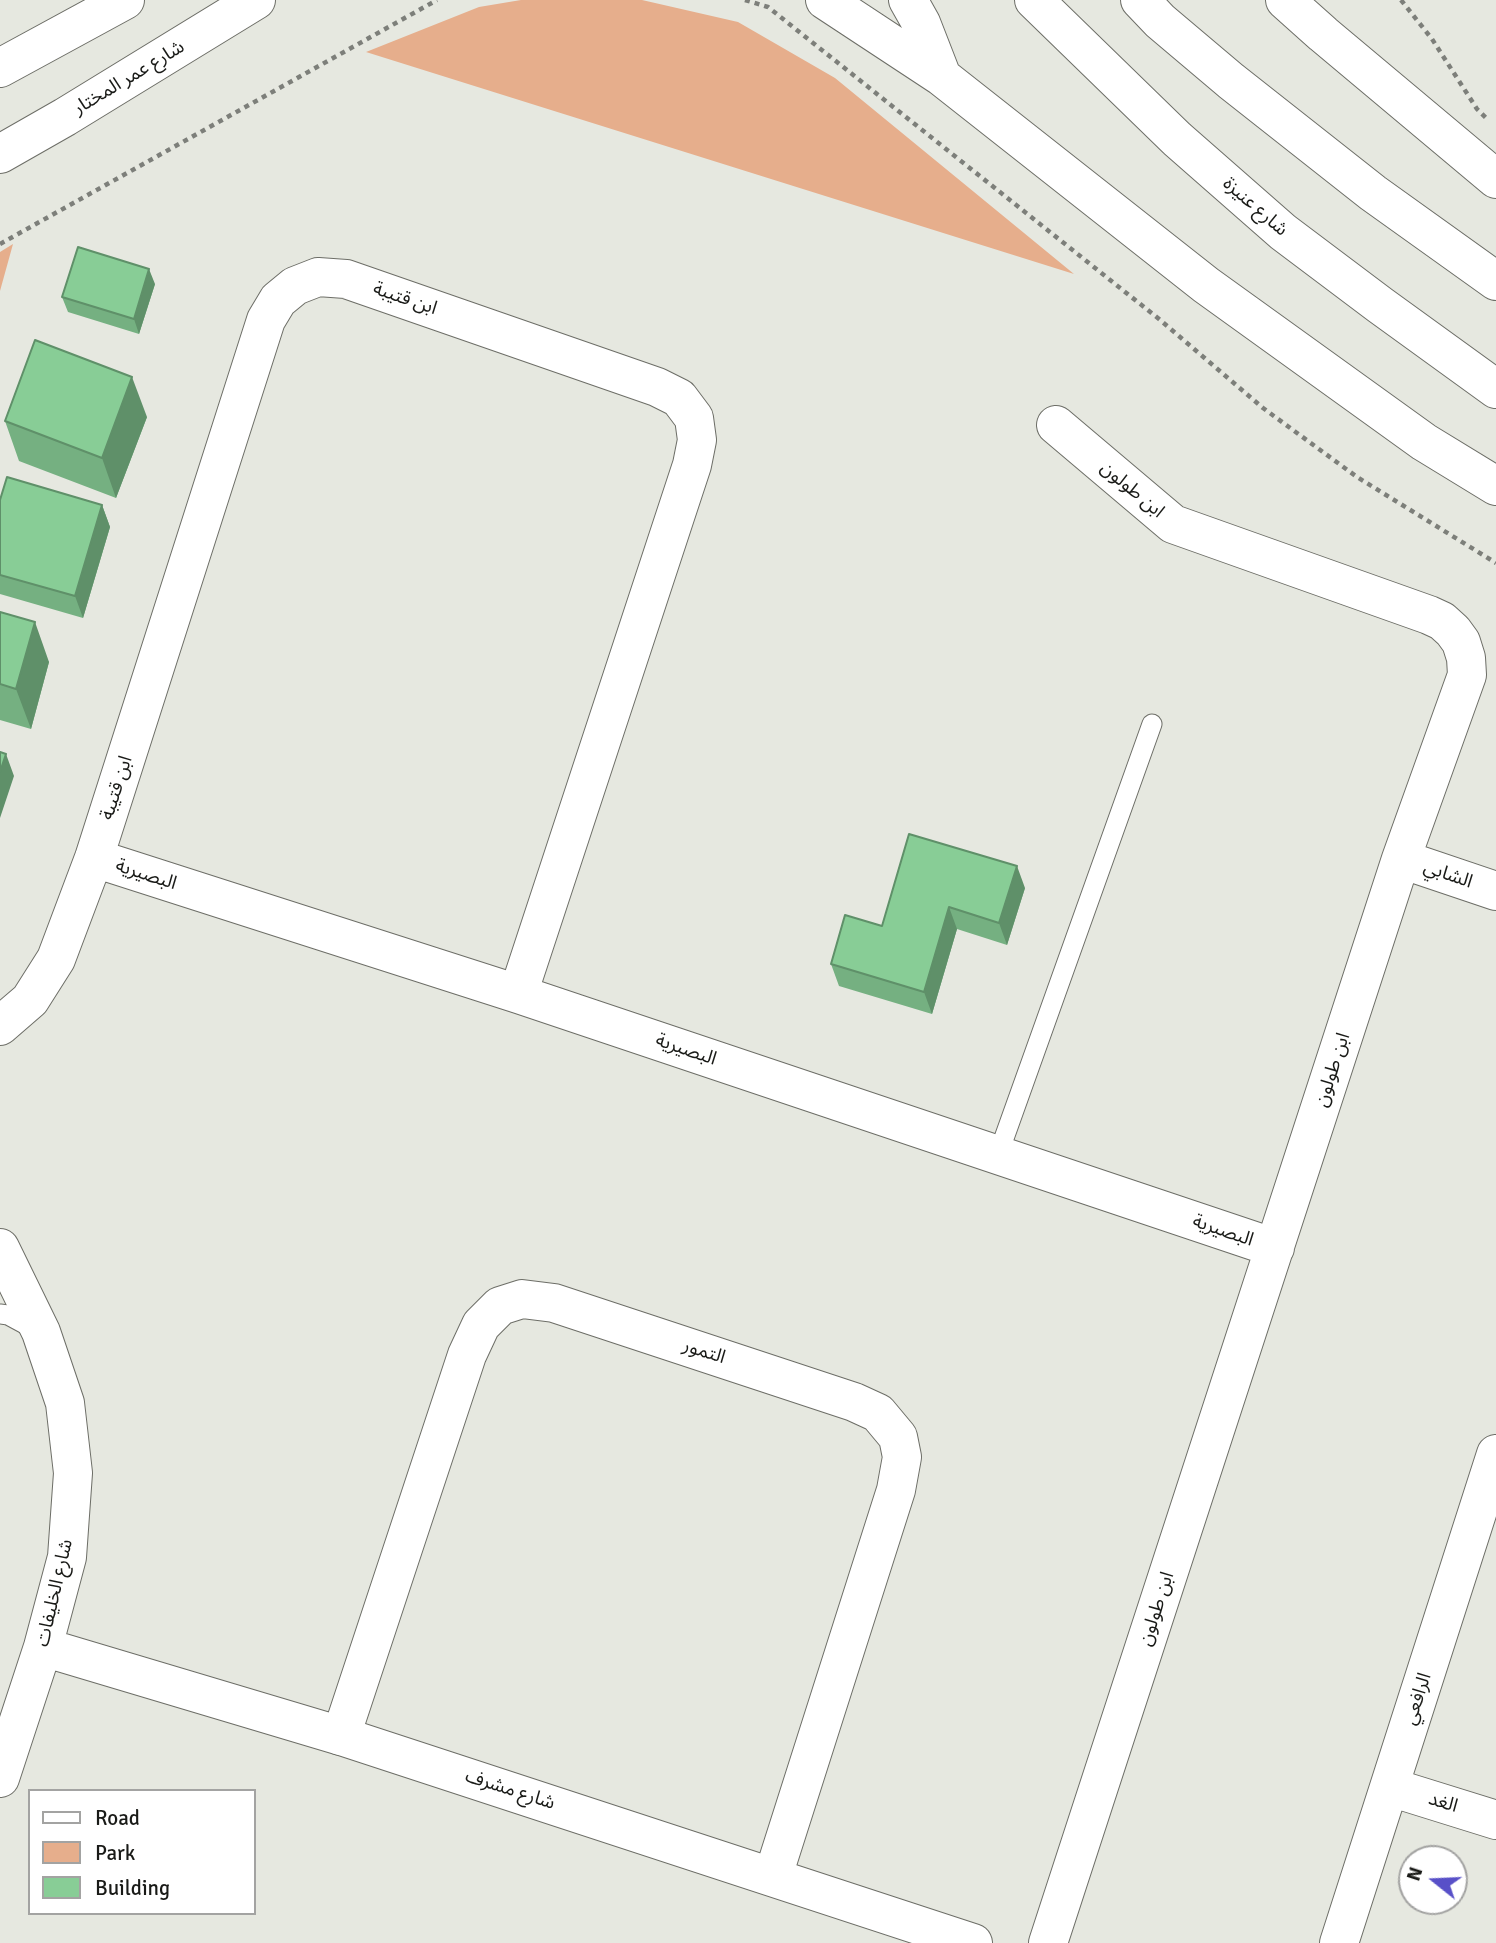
<!DOCTYPE html>
<meta charset="utf-8">
<style>
body{margin:0}
#map{position:relative;width:1496px;height:1943px;overflow:hidden;background:#e6e8e0;font-family:Signika,sans-serif}
canvas{display:block}
.legend{position:absolute;left:28px;top:1789px;width:228px;height:126px;box-sizing:border-box;background:#fff;border:2px solid #a3a3a2;margin:0;padding:9px 12px;list-style:none;font-size:21px;color:#191a17}
.legend li{display:flex;align-items:center;gap:14px;height:35px}
.legend b{width:35px;border:2px solid #a3a3a2}
.north{position:absolute;left:1398px;top:1845px;width:70px;height:70px;box-sizing:border-box;background:#fff;border:2px solid #a3a3a2;border-radius:50%;rotate:288deg;font-size:19px;font-weight:700;line-height:28px;text-align:center;color:#191a17}
.north::after{content:'';display:block;margin:auto;width:24px;height:32px;background:#5850c8;clip-path:polygon(50% 0,100% 100%,50% 72%,0 100%)}
</style>
<div id="map">
<canvas width="1496" height="1943"></canvas>
<ul class="legend">
<li><b style="height:9px;background:#fff"></b>Road</li>
<li><b style="height:19px;background:#e6ae8c"></b>Park</li>
<li><b style="height:19px;background:#88cd96"></b>Building</li>
</ul>
<div class="north">N</div>
</div>
<script>
const ctx = document.querySelector('canvas').getContext('2d');
ctx.lineJoin = 'round';
function fill(path, color) {
  ctx.fillStyle = color;
  ctx.fill(path, 'evenodd');
}
function shape(rows) {
  const path = new Path2D();
  for (const r of rows) {
    path.moveTo(r[0], r[1]);
    for (let i = 2; i < r.length; i += 2) path.lineTo(r[i], r[i + 1]);
  }
  return path;
}
function stroke(path, color, width, dash) {
  ctx.strokeStyle = color;
  ctx.lineWidth = width;
  ctx.lineCap = dash ? 'butt' : 'round';
  ctx.setLineDash(dash || []);
  ctx.stroke(path);
}
function drawText(font, color, halo, rows, align = 'center') {
  ctx.font = font + ' Signika,"Noto Sans Arabic",sans-serif';
  ctx.lineWidth = 5;
  ctx.setLineDash([]);
  ctx.textBaseline = 'middle';
  ctx.strokeStyle = halo;
  ctx.fillStyle = color;
  for (const [text, x, y, turn = 0] of rows) {
    ctx.save();
    ctx.translate(x, y);
    ctx.rotate((+turn || 0) * Math.PI / 180);
    ctx.textAlign = isNaN(turn) ? turn : align;
    if (halo) ctx.strokeText(text, 0, 0);
    ctx.fillText(text, 0, 0);
    ctx.restore();
  }
}
fill(shape([
 [521,0,642,0,738,22,835,78,1074,274,366,52,479,7],
 [13,244,0,291,0,252]
]), '#e6ae8c');
const service = shape([
 [998,1155,1152,724],
 [0,1314,8,1315,34,1329]
]);
const minor = shape([
 [94,858,518,994,1275,1248],
 [1401,859,1496,891],
 [0,1026,30,1000,56,959,94,858,266,320,278,300,295,286,318,277,346,279,657,387,679,398,694,418,697,440,692,465,518,994],
 [341,1736,467,1355,481,1325,500,1306,522,1299,554,1303,854,1402,878,1413,898,1437,902,1457,896,1490,773,1876],
 [1390,1787,1496,1820],
 [1048,1943,1401,859,1467,675,1466,658,1461,642,1453,631,1442,621,1429,615,1173,524,1056,425],
 [1339,1943,1496,1454]
]);
const tertiary = shape([
 [0,1248,41,1332,65,1403,73,1473,67,1557,43,1647,0,1778],
 [43,1647,341,1736,973,1943]
]);
const secondary = shape([
 [0,154,65,117,256,0]
]);
const trunk = shape([
 [825,0,942,77,1206,285,1424,442,1496,486],
 [908,0,921,23,942,77],
 [1034,0,1177,139,1283,232,1380,305,1496,389],
 [1140,0,1160,21,1231,81,1373,193,1496,281],
 [1285,0,1323,34,1496,179],
 [0,68,125,0]
]);
stroke(service, '#6d6e67', 21);
stroke(minor, '#6d6e67', 40);
stroke(tertiary, '#6d6e67', 40);
stroke(secondary, '#6d6e67', 40);
stroke(trunk, '#6d6e67', 40);
stroke(shape([
 [745,0,768,7,1159,319,1263,408,1357,477,1496,563],
 [1401,0,1432,39,1477,109,1489,121],
 [0,244,437,0]
]), '#7d7f7a', 4.5, [5, 5]);
stroke(service, '#fff', 19);
stroke(minor, '#fff', 38);
stroke(tertiary, '#fff', 38);
stroke(secondary, '#fff', 38);
stroke(trunk, '#fff', 38);
fill(shape([
 [155,284,139,334,68,312,62,297],
 [147,417,116,498,19,461,5,421],
 [0,500,102,505,110,527,83,618,0,594],
 [0,612,49,662,31,729,0,720],
 [1025,888,1007,945,957,929,932,1014,839,986,831,964,882,926]
]), '#75b081');
fill(shape([
 [149,269,155,284,139,334,134,319],
 [132,377,147,417,116,498,102,458],
 [102,505,110,527,83,618,75,596],
 [35,622,49,662,31,729,16,689],
 [6,754,14,776,0,818,0,772],
 [1017,866,1025,888,1007,945,999,923],
 [949,907,957,929,932,1014,924,992]
]), '#5f9069');
const building = shape([
 [78,247,149,269,134,319,62,297,78,247],
 [35,340,132,377,102,458,5,421,35,340],
 [7,477,102,505,75,596,0,575,0,500,7,477],
 [0,612,35,622,16,689,0,684,0,612],
 [0,752,6,754,0,772,0,752],
 [909,834,1017,866,999,923,949,907,924,992,831,964,845,915,882,926,909,834]
]);
fill(building, '#88cd96');
stroke(building, '#5f9069', 2);
drawText('19px', '#191a17', '#fff', [
 ["شارع عمر المختار",129,78,-31],
 ["شارع عنيزة",1255,207,41],
 ["ابن قتيبة",405,299,19],
 ["ابن طولون",1132,490,40],
 ["ابن قتيبة",117,788,-72],
 ["البصيرية",146,875,18],
 ["الشابي",1448,875,19],
 ["البصيرية",686,1050,19],
 ["ابن طولون",1333,1070,-72],
 ["البصيرية",1223,1231,19],
 ["التمور",704,1352,18],
 ["شارع الخليفات",55,1593,-77],
 ["ابن طولون",1157,1609,-72],
 ["الرافعي",1418,1699,-72],
 ["شارع مشرف",510,1790,18],
 ["الغد",1443,1803,17]
]);
</script>
